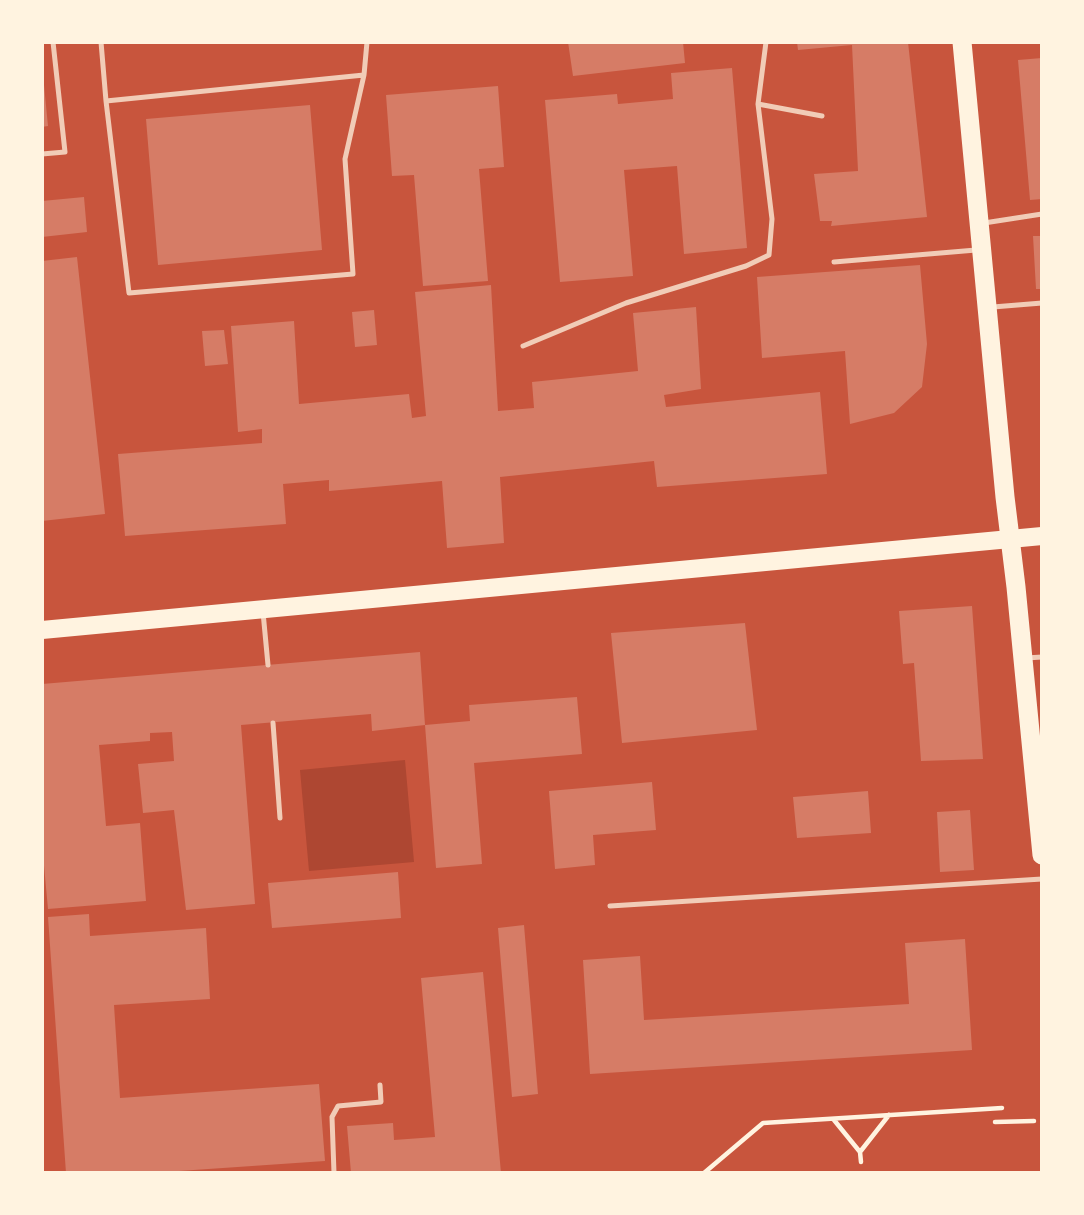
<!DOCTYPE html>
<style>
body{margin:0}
#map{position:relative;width:1084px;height:1215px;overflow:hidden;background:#c8553d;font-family:Inter,sans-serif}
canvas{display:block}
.frame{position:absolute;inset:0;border:44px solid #fff3e0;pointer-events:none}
</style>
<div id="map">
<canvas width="1084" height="1215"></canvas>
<div class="frame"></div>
</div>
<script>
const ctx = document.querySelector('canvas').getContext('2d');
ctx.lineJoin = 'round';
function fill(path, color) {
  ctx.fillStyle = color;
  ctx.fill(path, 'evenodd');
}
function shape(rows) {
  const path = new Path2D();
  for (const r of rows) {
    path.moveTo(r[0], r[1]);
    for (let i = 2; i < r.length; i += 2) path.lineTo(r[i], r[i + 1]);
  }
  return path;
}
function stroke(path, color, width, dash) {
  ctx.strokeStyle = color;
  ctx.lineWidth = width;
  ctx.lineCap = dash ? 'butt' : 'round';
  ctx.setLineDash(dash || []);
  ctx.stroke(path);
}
fill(shape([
 [405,760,414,862,309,871,300,770]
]), '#ae4732');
fill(shape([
 [568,42,683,42,685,63,573,76],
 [797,42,908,42,927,217,831,226,832,221,820,221,814,174,858,171,852,45,798,50],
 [1042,58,1042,199,1030,200,1018,60],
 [732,68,747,248,684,254,677,166,624,170,633,276,560,282,545,100,617,94,618,104,673,99,671,73],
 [42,85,44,85,48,126,42,127],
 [498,86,504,167,479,169,488,281,423,286,414,175,392,176,386,95],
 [310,105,322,250,158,265,146,119],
 [84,197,87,232,42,237,42,201],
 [1033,236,1042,236,1042,289,1036,289],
 [77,257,105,514,42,521,42,261],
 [920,265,927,344,922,387,894,413,850,424,845,351,762,358,757,277],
 [491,285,498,411,534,408,532,382,638,371,633,313,696,307,701,389,664,395,666,407,820,392,827,474,657,487,654,461,500,477,504,543,447,548,442,481,329,491,329,480,283,484,286,524,125,536,118,454,262,443,262,429,238,432,231,326,294,321,299,404,409,394,412,418,426,416,415,292],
 [374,310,377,345,355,347,352,312],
 [224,330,228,364,205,366,202,331],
 [972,606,983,759,921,761,914,663,903,664,899,611],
 [745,623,757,730,622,743,611,633],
 [420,652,425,725,372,731,371,714,241,725,255,904,186,910,174,810,143,813,138,764,174,761,172,732,150,733,150,741,99,745,106,826,140,823,146,901,48,909,42,844,42,684],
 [577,697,582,754,474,763,482,864,436,868,425,725,470,721,469,705],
 [652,782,656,830,593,835,595,865,555,869,549,791],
 [868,791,871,833,797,838,793,797],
 [970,810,974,870,940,872,937,812],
 [398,872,401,918,272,928,268,883],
 [89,914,90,936,206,928,210,999,114,1005,120,1098,319,1084,325,1161,150,1173,66,1173,48,917],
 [524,925,538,1094,512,1097,498,928],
 [965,939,972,1050,590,1074,583,960,640,956,644,1020,909,1004,905,943],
 [483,972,501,1173,351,1173,347,1126,393,1123,394,1140,435,1137,421,978]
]), '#d67c66');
stroke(shape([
 [834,1120,860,1152,861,1162],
 [995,1122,1034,1121],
 [860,1152,889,1115],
 [704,1173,763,1123,1002,1108]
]), '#fff3e0', 4.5);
stroke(shape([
 [101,42,106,101,364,75,367,42],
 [106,101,129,293,353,274,345,159,364,75],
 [758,104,822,116],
 [42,154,65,152,53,42],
 [984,223,1042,214],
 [834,262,976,250],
 [993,307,1042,303],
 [523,346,626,303,746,266,769,255,772,219,758,104,766,42],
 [263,612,268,665],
 [1026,658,1042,657],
 [273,723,280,818],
 [610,906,1042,879],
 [334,1173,332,1117,338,1106,381,1102,380,1085]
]), '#f1ccb7', 5);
stroke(shape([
 [42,630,1042,536]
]), '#fff3e0', 18);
stroke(shape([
 [962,42,1005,497,1016,587,1042,855]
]), '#fff3e0', 19);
</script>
